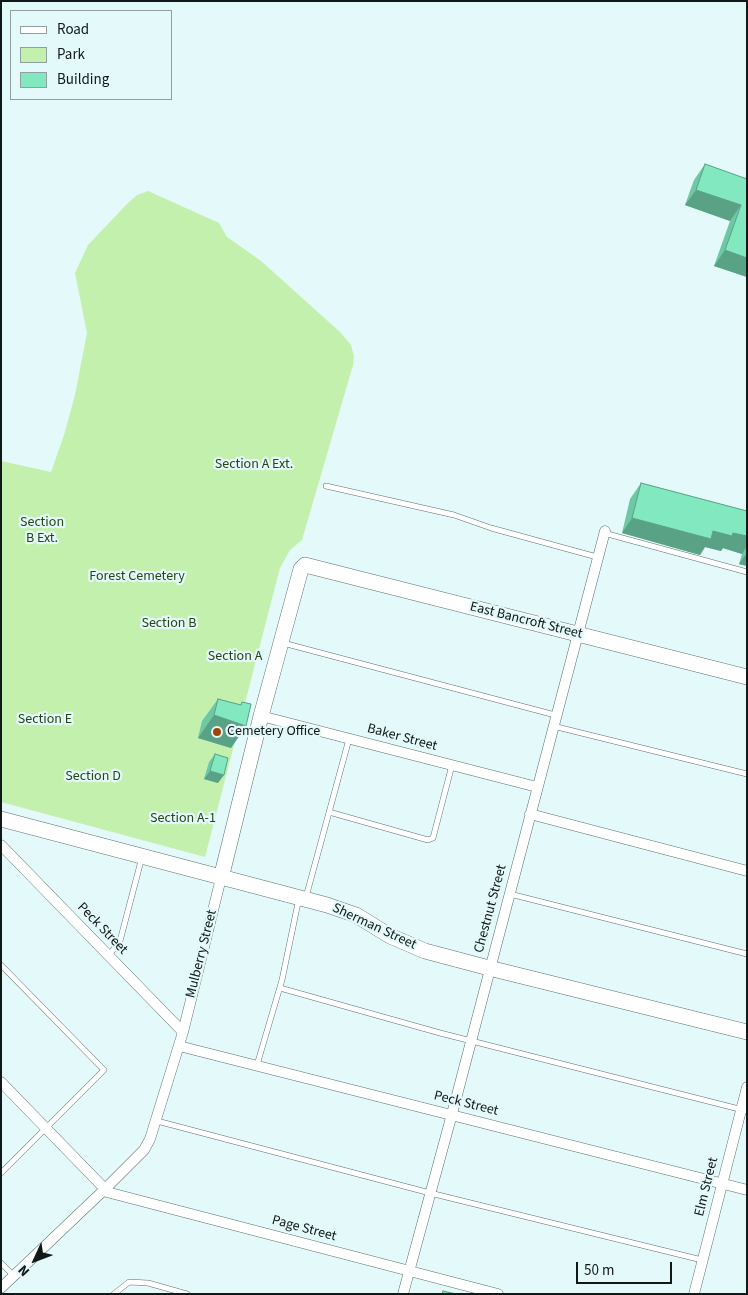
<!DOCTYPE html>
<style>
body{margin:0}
#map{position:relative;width:748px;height:1295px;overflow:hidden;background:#e4f9f9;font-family:"Source Sans 3",sans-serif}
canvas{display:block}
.frame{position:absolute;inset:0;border:2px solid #111818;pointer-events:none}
.legend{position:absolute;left:10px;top:10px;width:162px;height:90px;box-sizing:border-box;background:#e4f9f9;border:1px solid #909f9f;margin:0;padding:6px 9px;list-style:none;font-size:15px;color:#111818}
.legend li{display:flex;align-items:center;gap:10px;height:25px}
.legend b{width:25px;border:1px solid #909f9f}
.north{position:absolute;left:10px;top:1235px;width:50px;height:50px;-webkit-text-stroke:4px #e4f9f9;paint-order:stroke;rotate:227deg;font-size:14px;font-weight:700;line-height:20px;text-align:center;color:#111818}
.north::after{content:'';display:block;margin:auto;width:18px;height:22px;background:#111818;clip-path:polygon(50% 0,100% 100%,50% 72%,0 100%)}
.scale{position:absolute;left:576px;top:1262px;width:96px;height:22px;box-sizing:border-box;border:2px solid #111818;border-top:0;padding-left:6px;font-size:15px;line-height:18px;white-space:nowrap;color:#111818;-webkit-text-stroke:4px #e4f9f9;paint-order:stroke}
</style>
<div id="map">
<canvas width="748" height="1295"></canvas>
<div class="frame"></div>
<ul class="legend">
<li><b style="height:6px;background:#fff"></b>Road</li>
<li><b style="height:14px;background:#c3f0ad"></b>Park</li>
<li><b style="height:14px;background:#81e8c0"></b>Building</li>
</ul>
<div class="north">N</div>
<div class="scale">50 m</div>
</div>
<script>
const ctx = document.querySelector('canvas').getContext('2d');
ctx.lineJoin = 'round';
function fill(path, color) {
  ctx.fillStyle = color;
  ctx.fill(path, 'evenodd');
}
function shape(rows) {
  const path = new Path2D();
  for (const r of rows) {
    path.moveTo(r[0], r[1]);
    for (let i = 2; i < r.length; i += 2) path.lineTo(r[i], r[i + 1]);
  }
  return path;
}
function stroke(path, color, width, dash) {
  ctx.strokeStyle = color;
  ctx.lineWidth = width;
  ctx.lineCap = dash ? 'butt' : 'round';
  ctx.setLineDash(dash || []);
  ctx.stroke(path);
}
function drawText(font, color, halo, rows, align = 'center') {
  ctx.font = font + ' "Source Sans 3",sans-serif';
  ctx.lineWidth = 4.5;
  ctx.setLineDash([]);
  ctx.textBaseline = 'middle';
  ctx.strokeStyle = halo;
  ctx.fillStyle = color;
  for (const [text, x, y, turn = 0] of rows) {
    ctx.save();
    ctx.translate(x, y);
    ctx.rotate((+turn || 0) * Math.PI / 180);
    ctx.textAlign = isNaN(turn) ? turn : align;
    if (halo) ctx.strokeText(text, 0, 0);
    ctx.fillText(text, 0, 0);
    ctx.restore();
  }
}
fill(shape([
 [148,191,219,223,227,237,261,261,340,332,351,345,354,356,353,365,302,540,290,550,280,568,205,857,1,802,1,461,51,472,64,435,75,395,87,333,75,273,88,245,128,203,137,195]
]), '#c3f0ad');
const lane = shape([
 [326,486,454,515,491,528,597,557],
 [604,533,747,572],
 [283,643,555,715],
 [553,726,747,774],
 [329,812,428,840,433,838,452,765],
 [510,894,747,954],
 [306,897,349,739],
 [109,955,120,941,142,857],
 [1,965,104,1070,1,1173],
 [280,988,440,1033,747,1111],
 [257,1065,282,980,299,898],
 [157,1121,430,1193,702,1260],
 [1,1263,14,1276],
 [114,1294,129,1282,148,1283,187,1294]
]);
const street = shape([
 [261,716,537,787],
 [530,814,747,871],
 [1,845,183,1032],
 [179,1046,747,1190],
 [1,1082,105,1189],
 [103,1191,498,1294],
 [1,1288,105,1189,144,1150,150,1139,183,1032,221,878],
 [403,1294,452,1114,605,531],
 [694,1294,747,1087]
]);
const secondary = shape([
 [1,819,327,905,356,915,390,936,425,951,489,968,747,1032],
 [221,878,261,716,301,569,305,565,747,677]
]);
stroke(lane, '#5d7070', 6);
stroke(street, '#5d7070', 11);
stroke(secondary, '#5d7070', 16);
stroke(lane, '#fff', 5);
stroke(street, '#fff', 10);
stroke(secondary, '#fff', 15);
fill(shape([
 [705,164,747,179,747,277,714,266,730,221,685,205,694,180],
 [641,483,747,511,747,566,739,564,742,554,723,548,721,551,705,547,700,555,622,533,630,499],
 [218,699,240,705,242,702,246,726,231,748,198,738,202,721],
 [215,754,218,783,204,779,209,762]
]), '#6fc8a5');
fill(shape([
 [696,190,741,205,730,221,685,205],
 [725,250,747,258,747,277,714,266],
 [632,518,713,531,733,533,747,536,747,546,742,554,723,548,721,551,705,547,700,555,622,533],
 [747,553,747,566,739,564],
 [214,715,246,726,231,748,198,738],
 [210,771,224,775,218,783,204,779]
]), '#5aa286');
const building = shape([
 [705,164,747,179,747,258,725,250,741,205,696,190,705,164],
 [641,483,747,511,747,536,733,533,732,536,713,531,711,539,632,518,641,483],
 [218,699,241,705,242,702,251,704,246,726,214,715,218,699],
 [215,754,228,758,224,775,210,771,215,754],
 [443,1291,456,1294,442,1294,443,1291]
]);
fill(building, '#81e8c0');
stroke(building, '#5aa286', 1);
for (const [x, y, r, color] of [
 [217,732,5,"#a54208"]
]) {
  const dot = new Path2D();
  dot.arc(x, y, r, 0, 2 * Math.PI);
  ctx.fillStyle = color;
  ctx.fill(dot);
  stroke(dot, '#e4f9f9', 2);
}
drawText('14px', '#274614', '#e4f9f9', [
 ["Section A Ext.",254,465],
 ["Section",42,523],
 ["B Ext.",42,539],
 ["Forest Cemetery",137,577],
 ["Section B",169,624],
 ["Section A",235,657],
 ["Section E",45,720],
 ["Section D",93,777],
 ["Section A-1",183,819]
]);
drawText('14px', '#111818', '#e4f9f9', [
 ["East Bancroft Street",526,621,14],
 ["Baker Street",402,738,15],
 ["Chestnut Street",491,909,-75],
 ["Sherman Street",374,927,25],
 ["Peck Street",102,929,46],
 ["Mulberry Street",202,954,-76],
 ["Peck Street",466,1104,14],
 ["Elm Street",707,1187,-76],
 ["Page Street",304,1229,15]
]);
drawText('14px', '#111818', '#e4f9f9', [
 ["Cemetery Office",227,732]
], 'left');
</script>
